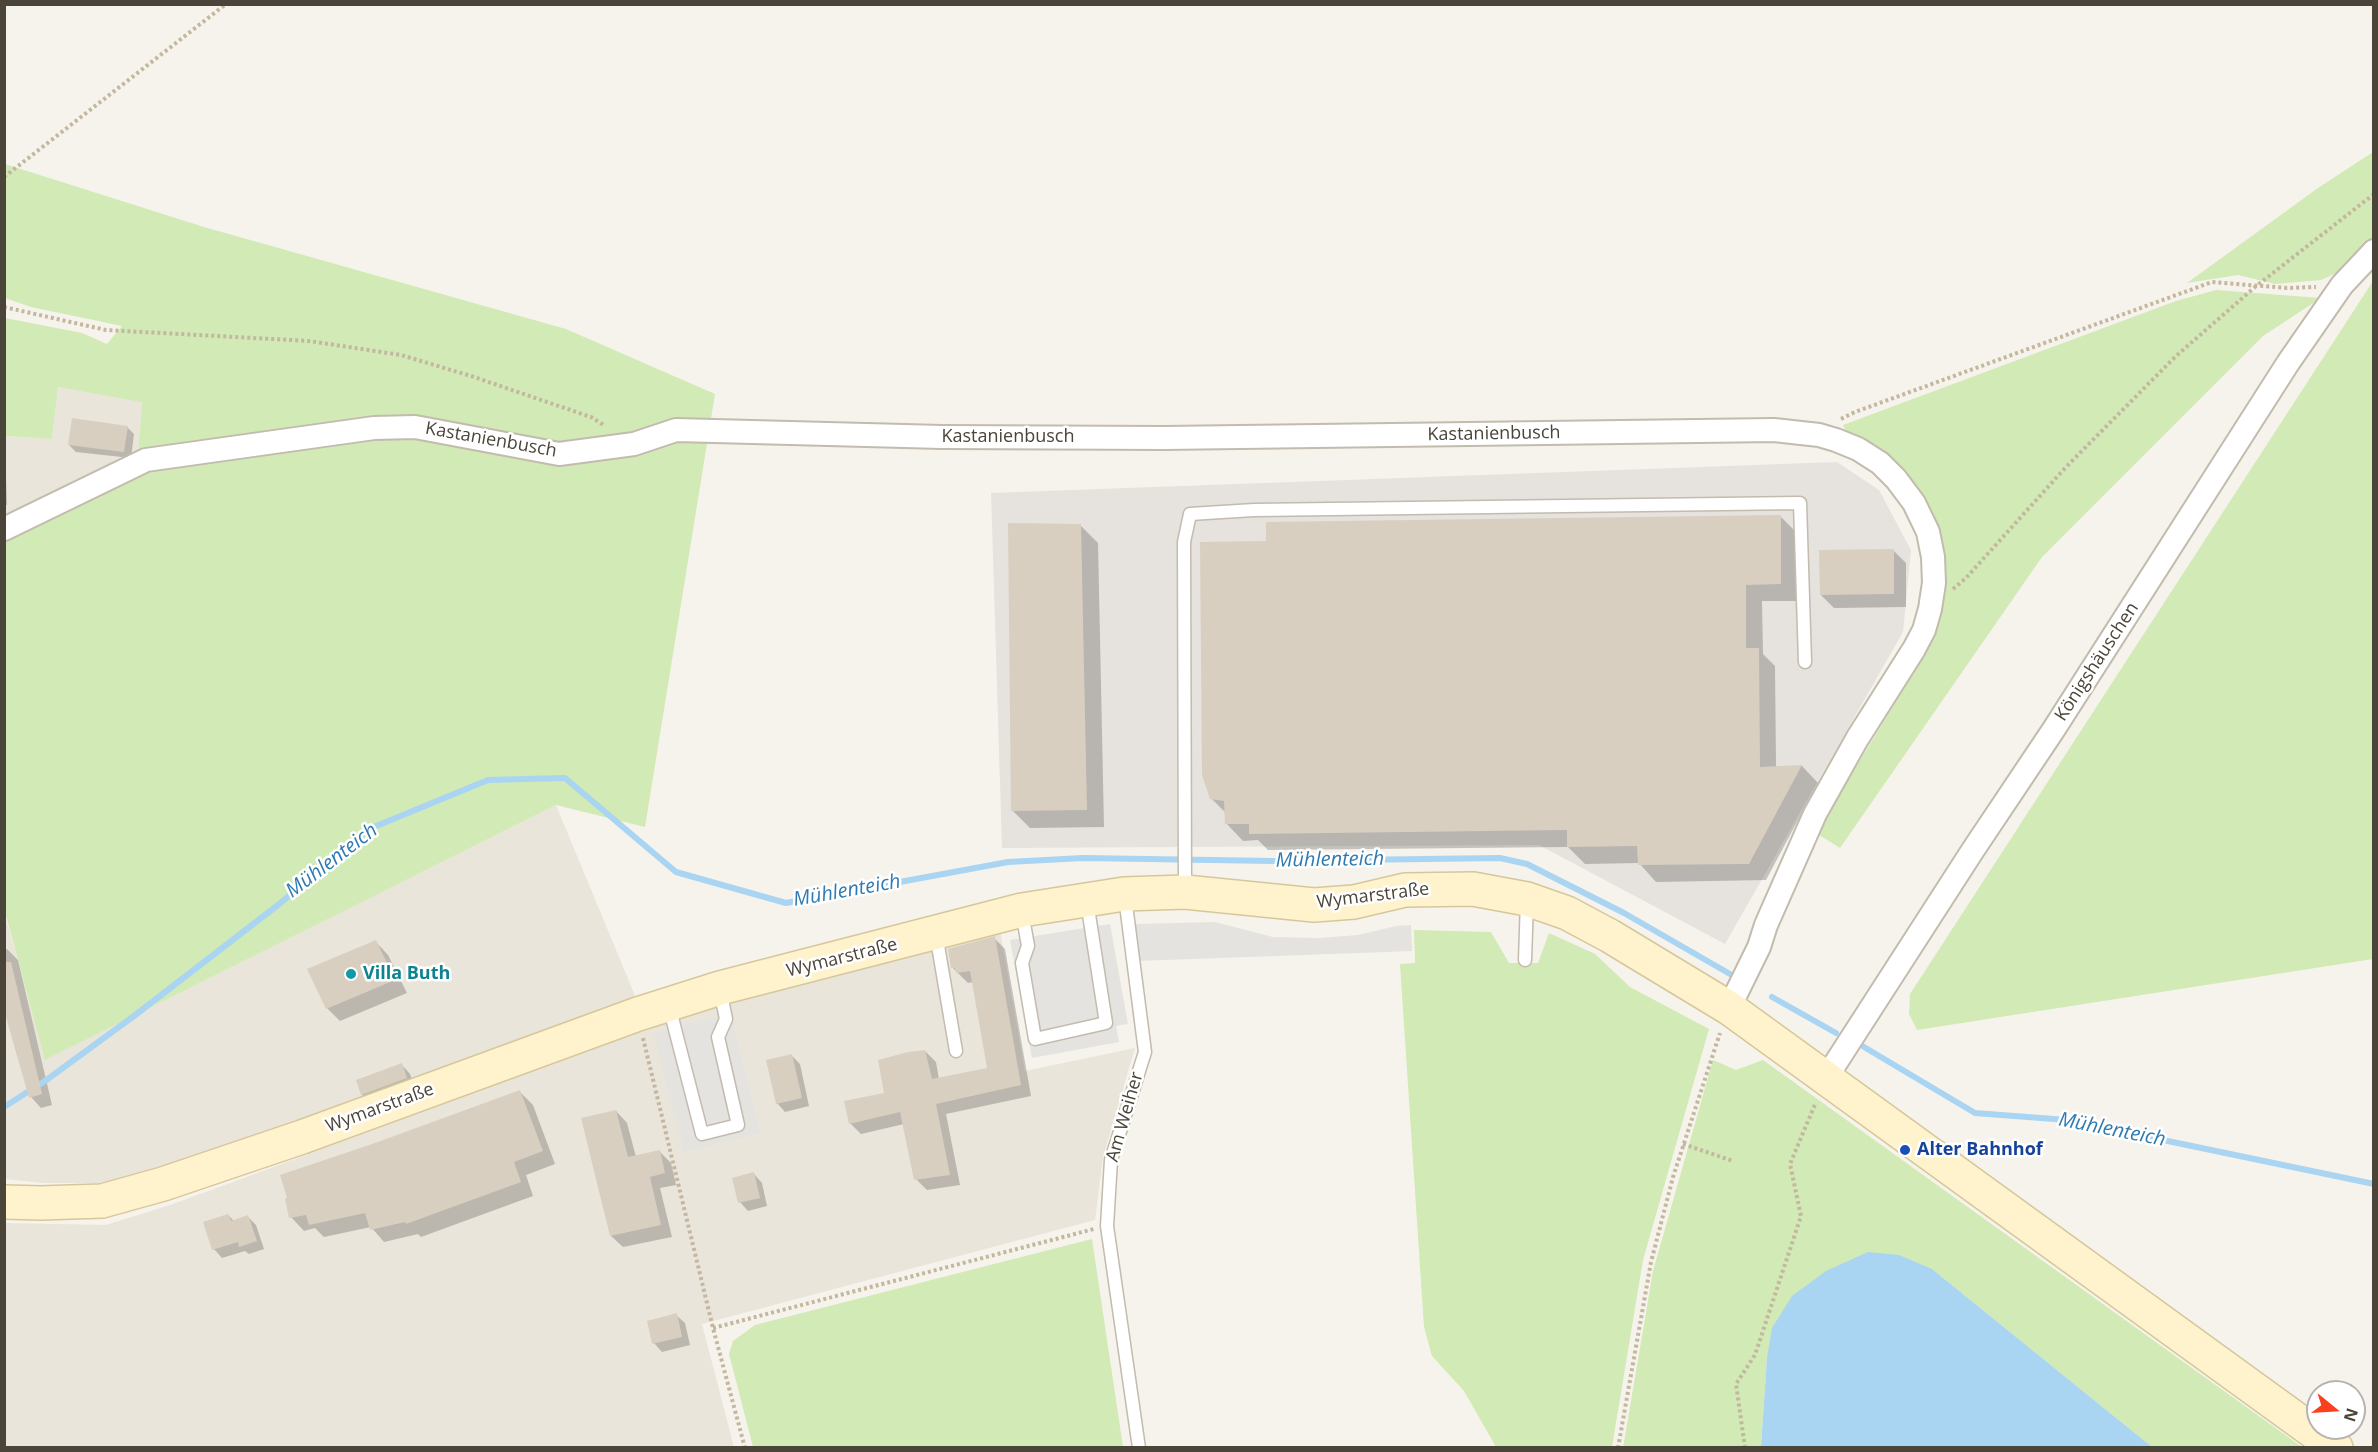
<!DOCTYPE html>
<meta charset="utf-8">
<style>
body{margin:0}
#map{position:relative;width:2378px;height:1452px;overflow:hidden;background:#f6f3ec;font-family:"Open Sans",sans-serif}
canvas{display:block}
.frame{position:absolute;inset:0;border:6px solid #4b4439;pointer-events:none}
.north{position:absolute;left:2306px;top:1380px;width:60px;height:60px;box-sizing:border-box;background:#fff;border:2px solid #b7b4b0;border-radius:50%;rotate:108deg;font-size:16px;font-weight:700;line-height:24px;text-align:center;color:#4b4439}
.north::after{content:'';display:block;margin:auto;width:21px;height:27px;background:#fc3f1d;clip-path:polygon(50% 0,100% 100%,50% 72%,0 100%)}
</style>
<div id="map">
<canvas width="2378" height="1452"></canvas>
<div class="frame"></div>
<div class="north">N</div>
</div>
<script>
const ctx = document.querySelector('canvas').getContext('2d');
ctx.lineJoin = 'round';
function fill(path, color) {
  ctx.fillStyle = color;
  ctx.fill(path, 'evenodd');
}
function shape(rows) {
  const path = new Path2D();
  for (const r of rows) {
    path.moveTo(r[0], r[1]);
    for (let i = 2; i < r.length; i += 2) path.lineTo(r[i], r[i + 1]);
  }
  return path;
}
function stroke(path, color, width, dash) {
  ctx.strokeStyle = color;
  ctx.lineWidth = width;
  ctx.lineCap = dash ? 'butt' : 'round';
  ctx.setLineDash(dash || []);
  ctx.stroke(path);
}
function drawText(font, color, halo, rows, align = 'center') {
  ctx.font = font + ' "Open Sans",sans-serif';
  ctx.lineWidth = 5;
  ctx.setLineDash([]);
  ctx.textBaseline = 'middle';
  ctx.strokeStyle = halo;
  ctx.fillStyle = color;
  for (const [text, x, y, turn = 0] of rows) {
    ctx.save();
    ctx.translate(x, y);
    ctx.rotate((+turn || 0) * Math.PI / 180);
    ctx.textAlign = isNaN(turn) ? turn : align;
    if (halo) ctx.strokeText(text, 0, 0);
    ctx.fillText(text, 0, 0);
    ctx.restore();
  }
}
fill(shape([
 [58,387,142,401,138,453,5,515,4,436,52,439],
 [556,805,636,998,160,1170,99,1183,43,1183,5,1179,4,912,46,1059],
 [1000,930,1025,1071,1135,1048,1103,1157,1095,1220,702,1324,734,1447,5,1448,5,1223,106,1225,170,1205,720,1003]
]), '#eae5da');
fill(shape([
 [1837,462,1879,490,1911,550,1903,632,1725,944,1539,845,1002,848,991,493]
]), '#e6e2dd');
fill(shape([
 [2373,152,2373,243,2347,268,2321,280,2275,284,2238,275,2187,283,2318,188],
 [5,164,204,227,566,329,715,394,645,827,556,805,45,1060,5,912,4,534,138,453,142,402,58,387,52,439,5,436,5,318,82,333,107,344,122,326,31,307,5,298],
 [2373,281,2373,959,1917,1030,1909,1014,1910,994],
 [2216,290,2321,298,2263,336,2042,557,1840,848,1816,833,1924,655,1943,575,1936,537,1848,436,1843,425,2176,301],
 [1414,930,1491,932,1509,963,1538,963,1549,933,1595,954,1630,987,1709,1029,1643,1260,1612,1447,1496,1447,1464,1391,1432,1356,1424,1327,1400,964,1415,963],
 [1713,1060,1736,1070,1763,1060,2302,1447,2152,1447,1932,1269,1767,1358,1761,1447,1623,1448,1653,1271],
 [1092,1239,1123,1447,753,1447,729,1354,733,1341,755,1325]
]), '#d2eab5');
fill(shape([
 [1215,922,1273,937,1319,938,1358,935,1396,926,1411,925,1412,951,1139,961,1135,924],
 [1110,924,1128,1024,1116,1026,1119,1042,1032,1058,1010,940],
 [731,1013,761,1133,684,1152,654,1033]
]), '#e5e3e0');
fill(shape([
 [1868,1252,1899,1255,1932,1269,2152,1447,1761,1447,1767,1358,1772,1328,1792,1296,1826,1271]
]), '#a9d4f2');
fill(shape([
 [127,427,134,434,131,458,76,452,69,445],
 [4,474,6,475,7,505,4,505],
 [1780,516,1797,533,1798,601,1762,601,1763,654,1775,666,1776,767,1802,766,1818,783,1766,880,1656,882,1639,863,1585,864,1568,847,1268,850,1258,840,1243,841,1226,823,1226,813,1211,798,1268,543],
 [1080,525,1098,543,1104,827,1030,828,1013,811],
 [1893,550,1906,563,1906,607,1834,608,1821,595],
 [994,938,1005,949,1031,1096,946,1114,960,1185,927,1190,916,1179,904,1124,861,1134,850,1123,886,1094,925,1051,936,1062,939,1079,989,1069,973,982,968,983,953,968],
 [375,941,388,955,407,993,340,1021,327,1008],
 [7,949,18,960,52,1105,41,1108,31,1097,4,1001,4,950],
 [792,1056,800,1064,809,1106,785,1112,777,1103],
 [402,1065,410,1074,415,1087,371,1103,362,1095,357,1081],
 [520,1092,533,1105,555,1164,526,1175,533,1196,421,1237,418,1234,384,1242,371,1227,324,1237,315,1228,304,1231,291,1217,376,1145],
 [616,1111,627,1123,636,1157,659,1151,671,1163,676,1185,660,1188,672,1237,623,1247,611,1236],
 [754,1174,762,1183,767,1206,748,1211,740,1202],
 [228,1215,234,1221,248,1217,256,1225,264,1249,249,1254,245,1251,222,1258,214,1249],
 [676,1315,685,1323,690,1345,662,1352,654,1343]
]), '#0003');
stroke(shape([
 [1772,997,1836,1033],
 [1864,1047,1975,1113,2067,1120,2374,1184],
 [4,1107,45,1081,134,1016,278,905,369,829,488,780,565,778,676,872,786,903,1008,862,1083,858,1274,861,1500,858,1527,864,1624,913,1730,974]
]), '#a9d4f2', 6);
fill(shape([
 [72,418,128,426,124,452,68,445],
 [1781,515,1781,584,1746,585,1746,648,1759,648,1760,767,1802,765,1749,864,1638,865,1637,846,1567,847,1567,830,1249,834,1249,824,1225,824,1224,801,1210,799,1202,775,1200,542,1266,541,1266,522],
 [1008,523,1081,524,1087,810,1011,811],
 [1894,549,1894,594,1820,595,1819,550],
 [995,936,1021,1085,936,1104,950,1175,914,1180,900,1112,849,1124,844,1101,884,1093,878,1060,908,1052,925,1050,932,1079,987,1068,970,971,956,973,955,968,951,968,948,949],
 [376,940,395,980,326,1009,307,969],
 [4,962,11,962,42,1094,29,1098,4,1010],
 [792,1054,802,1098,776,1104,766,1060],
 [402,1063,407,1078,361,1095,356,1080],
 [520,1090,543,1151,514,1162,521,1182,406,1224,405,1222,370,1230,365,1213,309,1225,306,1215,289,1218,285,1199,287,1198,280,1175,375,1143],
 [616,1110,628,1157,660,1150,665,1173,650,1177,661,1225,610,1236,581,1118],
 [754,1172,760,1198,738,1203,732,1178],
 [228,1214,231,1221,248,1215,257,1241,239,1247,238,1242,212,1250,203,1222],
 [677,1313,682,1337,652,1344,647,1321]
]), '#d8cfc1');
const service = shape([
 [1185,891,1184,542,1190,514,1254,510,1800,503,1805,662],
 [1125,897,1145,1052,1111,1160,1107,1226,1139,1448],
 [1022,912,1028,946,1022,963,1035,1039,1106,1023,1087,902],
 [936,934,956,1051],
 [1525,960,1527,900],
 [669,1006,702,1134,738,1125,718,1037,726,1019,720,990]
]);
const minor = shape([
 [4,529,146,460,374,428,415,427,559,454,634,444,676,430,942,437,1164,438,1774,430,1819,435,1836,440,1858,449,1880,463,1896,479,1914,503,1928,532,1933,557,1934,583,1930,609,1924,630,1914,649,1857,739,1815,814,1766,925,1759,947,1729,1008],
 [1826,1078,1973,850,2054,729,2288,363,2342,285,2374,251]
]);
const secondary = shape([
 [4,1202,41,1203,102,1201,163,1184,302,1137,638,1014,720,988,1022,910,1124,894,1185,892,1314,905,1354,902,1405,890,1473,889,1527,899,1567,913,1610,936,1729,1008,2336,1448]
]);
stroke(service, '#c2bbae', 15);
stroke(minor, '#c2bbae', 26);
stroke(secondary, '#d6c79b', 36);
stroke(shape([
 [4,177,226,4],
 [4,307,106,330,309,341,401,355,471,376,591,417,605,426],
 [1841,419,1855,412,2212,282,2287,288,2316,287],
 [1953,589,1966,578,2066,467,2175,357,2255,287,2374,194],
 [643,1038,713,1328,745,1448],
 [1683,1144,1733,1161],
 [713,1328,1094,1229],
 [1618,1448,1651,1262,1673,1177,1720,1033],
 [1745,1448,1736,1384,1755,1355,1801,1216,1790,1164,1816,1102]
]), '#c4b79f', 4, [3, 3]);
stroke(service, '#fff', 12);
stroke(minor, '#fff', 22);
stroke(secondary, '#fff3cd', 33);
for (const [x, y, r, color] of [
 [351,974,6,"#0f9aa8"],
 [1905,1150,6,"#1a4fb4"]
]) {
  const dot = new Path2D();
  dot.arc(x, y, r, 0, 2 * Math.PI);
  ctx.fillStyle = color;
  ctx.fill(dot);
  stroke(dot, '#fff', 2);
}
drawText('18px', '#4b4439', '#fff', [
 ["Kastanienbusch",1494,434,-1],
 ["Kastanienbusch",1008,437],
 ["Kastanienbusch",491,440,10],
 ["Königshäuschen",2097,662,-57],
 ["Wymarstraße",1373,896,-7],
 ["Wymarstraße",842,958,-14],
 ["Wymarstraße",380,1108,-20],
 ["Am Weiher",1125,1117,-74]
]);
drawText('bold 18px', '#0d838f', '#fff', [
 ["Villa Buth",363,974]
], 'left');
drawText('bold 18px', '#164399', '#fff', [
 ["Alter Bahnhof",1917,1150]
], 'left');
drawText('italic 20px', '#2e7ab2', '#fff', [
 ["Mühlenteich",1330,860,-1],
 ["Mühlenteich",332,861,-37],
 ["Mühlenteich",847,891,-10],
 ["Mühlenteich",2112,1130,11]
]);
</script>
